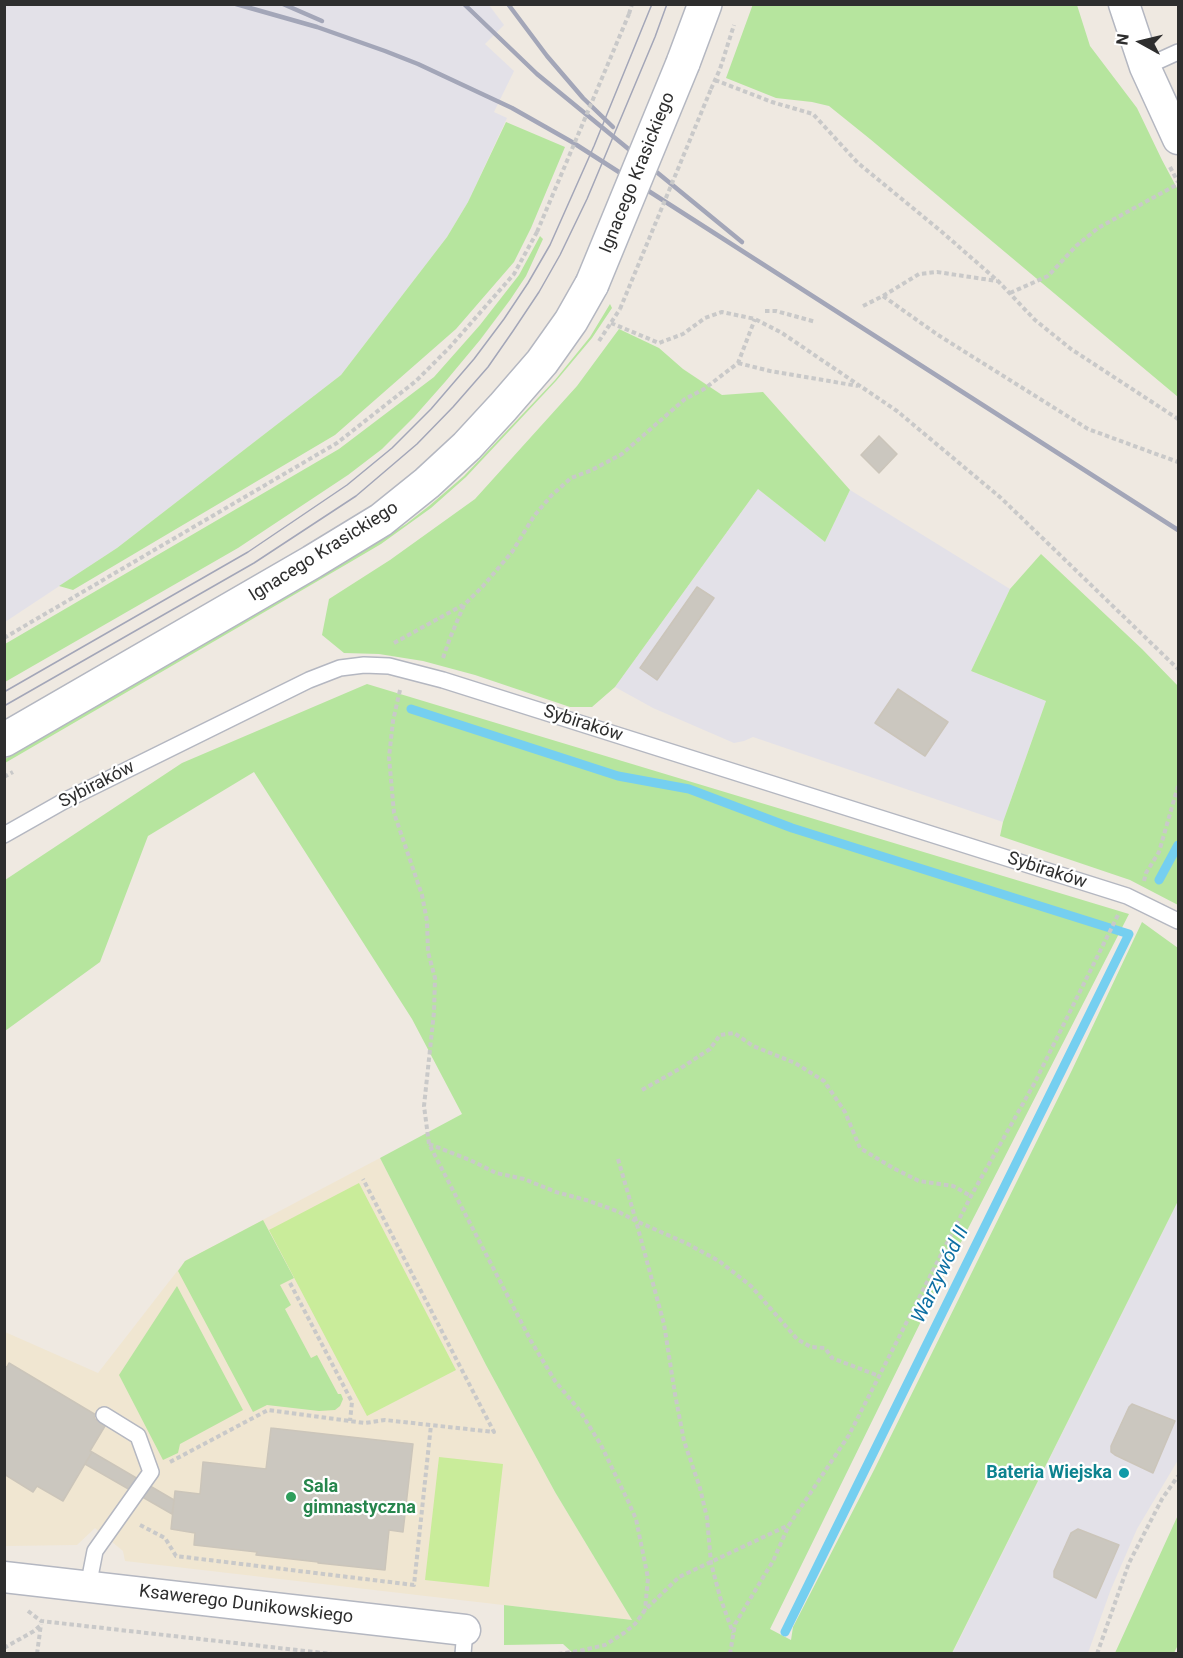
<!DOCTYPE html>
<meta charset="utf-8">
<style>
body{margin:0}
#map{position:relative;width:1183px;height:1658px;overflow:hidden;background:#efe9e1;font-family:Roboto,sans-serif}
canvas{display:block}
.frame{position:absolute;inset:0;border:6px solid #2e2e2e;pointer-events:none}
.north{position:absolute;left:1111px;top:12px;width:60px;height:60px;-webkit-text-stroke:4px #fff;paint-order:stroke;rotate:278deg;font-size:16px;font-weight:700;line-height:24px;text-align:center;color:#2e2e2e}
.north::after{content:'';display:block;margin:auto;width:21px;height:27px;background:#2e2e2e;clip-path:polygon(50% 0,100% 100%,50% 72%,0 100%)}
</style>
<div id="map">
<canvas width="1183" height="1658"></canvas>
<div class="frame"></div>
<div class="north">N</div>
</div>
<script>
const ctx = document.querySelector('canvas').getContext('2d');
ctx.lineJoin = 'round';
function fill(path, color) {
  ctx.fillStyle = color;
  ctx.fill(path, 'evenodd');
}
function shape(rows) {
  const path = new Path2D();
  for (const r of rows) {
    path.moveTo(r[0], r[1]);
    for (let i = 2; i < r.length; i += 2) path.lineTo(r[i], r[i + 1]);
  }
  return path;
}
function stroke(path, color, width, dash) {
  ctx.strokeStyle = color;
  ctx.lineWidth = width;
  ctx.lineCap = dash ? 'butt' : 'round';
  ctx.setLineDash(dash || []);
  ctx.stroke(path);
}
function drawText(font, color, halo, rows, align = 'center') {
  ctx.font = font + ' Roboto,sans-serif';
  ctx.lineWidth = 4.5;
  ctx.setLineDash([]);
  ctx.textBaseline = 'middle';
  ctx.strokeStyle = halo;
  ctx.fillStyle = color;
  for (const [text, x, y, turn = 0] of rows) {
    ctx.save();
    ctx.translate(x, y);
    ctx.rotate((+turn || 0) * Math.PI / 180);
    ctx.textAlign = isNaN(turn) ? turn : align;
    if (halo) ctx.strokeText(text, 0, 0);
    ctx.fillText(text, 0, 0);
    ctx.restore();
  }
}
fill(shape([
 [5,5,489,5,504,25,485,44,514,71,494,112,507,118,468,202,447,237,341,375,117,548,5,622],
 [758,489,825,542,850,490,1010,589,971,671,1046,701,1003,822,753,737,744,741,734,743,653,708,615,687],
 [1178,1201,1178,1460,1137,1529,1111,1589,1088,1653,952,1654]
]), '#e3e1e8');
fill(shape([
 [380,1158,486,1365,555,1492,632,1620,125,1561,123,1551,95,1528,77,1545,5,1546,5,1332,98,1373,185,1261]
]), '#f0e6d1');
fill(shape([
 [753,4,1077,5,1090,46,1137,108,1162,160,1178,190,1178,397,870,139,829,106,812,102,776,98,726,78],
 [506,122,565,147,531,228,514,262,456,329,335,435,73,590,59,586,117,548,341,375,447,237,468,202],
 [540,236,543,239,526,276,510,300,480,340,445,382,414,417,382,449,348,475,238,548,5,682,5,644,339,449,434,377,480,325,519,275],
 [610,304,612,308,592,338,556,381,466,477,431,508,381,544,347,564,5,763,5,759,346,562,406,524,429,506,464,476,555,380,590,337],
 [619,329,659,348,683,369,722,395,763,392,850,490,825,542,758,489,615,687,592,707,570,707,475,675,423,661,379,654,344,653,322,635,329,599,390,560,475,499,577,386],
 [1041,554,1142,649,1178,686,1178,905,1130,880,1000,836,1003,822,1046,701,971,671,1010,589],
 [367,684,1129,914,931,1301,770,1629,791,1640,793,1627,874,1470,1072,1070,1142,922,1178,948,1178,1201,952,1653,574,1654,563,1644,504,1645,504,1605,632,1620,555,1492,486,1365,380,1158,462,1114,412,1019,254,772,148,836,100,962,5,1031,5,880,182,763],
 [263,1220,294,1278,280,1285,291,1305,285,1309,311,1358,317,1355,338,1394,341,1394,343,1399,340,1406,335,1410,319,1411,267,1405,253,1412,178,1271,185,1261],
 [177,1286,243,1410,180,1444,178,1453,163,1460,119,1375],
 [1178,1515,1178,1645,1174,1653,1115,1653]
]), '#b6e59e');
fill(shape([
 [359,1183,456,1370,367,1416,269,1230],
 [439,1457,503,1464,489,1587,425,1580]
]), '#c9ec9a');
stroke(shape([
 [411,709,618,776,689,789,792,828,1129,934,785,1632],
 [1159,880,1178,845]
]), '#75cff0', 9);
const building = shape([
 [879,436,897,454,879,473,861,455,879,436],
 [697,587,714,598,657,680,640,668,697,587],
 [898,689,948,722,925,756,875,723,898,689],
 [9,1363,96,1415,94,1418,105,1426,90,1451,92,1452,63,1501,37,1486,33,1492,4,1474,4,1366,7,1367,9,1363],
 [1132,1404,1175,1421,1153,1473,1115,1455,1111,1452,1111,1446,1129,1407,1132,1404],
 [271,1428,413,1444,403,1532,389,1530,385,1570,318,1563,318,1562,256,1555,257,1552,194,1545,195,1533,171,1529,175,1491,200,1494,203,1462,266,1469,271,1428],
 [92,1452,174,1500,172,1514,85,1464,92,1452],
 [1078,1529,1119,1545,1096,1598,1054,1577,1054,1571,1071,1533,1078,1529]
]);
fill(building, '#cbc7bf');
stroke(building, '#cbc5ba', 1.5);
const service = shape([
 [1145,67,1178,52],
 [4,835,64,801,309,680,340,668,364,665,389,666,443,680,1127,896,1178,921],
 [88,1587,95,1551,151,1472,138,1436,104,1415],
 [463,1654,465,1630]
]);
const minor = shape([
 [1124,4,1145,67,1178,139],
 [4,1577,465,1630]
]);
const tertiary = shape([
 [683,63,705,4],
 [4,740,312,562,381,520,427,483,467,446,503,407,542,362,571,321,592,284]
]);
stroke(service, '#b4b7c1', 18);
stroke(minor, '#b4b7c1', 33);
stroke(tertiary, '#b4b7c1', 36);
stroke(shape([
 [629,14,632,4],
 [715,80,772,102,813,114,858,163,942,232,998,281,1035,320,1071,349,1178,419],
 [711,89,720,69,734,25],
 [1170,167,1178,182],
 [1010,293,1048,276,1076,246,1098,228,1178,184],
 [883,296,938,335,1088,429,1178,462],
 [863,306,883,296,919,274,937,272,997,281],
 [765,311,776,311,816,322],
 [611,323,659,343,683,334,705,318,722,312,755,319,782,333,897,411,1001,498,1178,669],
 [599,341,620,309],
 [738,363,770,371,858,386],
 [4,638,337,443,416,381,449,348,514,274,537,232],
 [394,643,463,605],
 [443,658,450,638,464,605,483,586,512,552,534,516,551,496,571,478,592,470,622,454,685,399,704,389,738,363,755,319],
 [400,690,393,721,389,757,394,813,422,895,427,921,428,952,435,978,434,1012,424,1106,429,1144,531,1341,555,1381,580,1411,601,1445,628,1501,636,1519,648,1578,645,1610],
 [4,777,13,772],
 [1144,881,1146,873,1159,852,1178,786],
 [642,1090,681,1068,710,1049,720,1035,734,1033,753,1046,795,1063,824,1081,845,1112,860,1148,893,1168,919,1181,953,1186,971,1196],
 [429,1144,470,1160,496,1173,524,1179,556,1192,586,1200,617,1211,636,1221,664,1324,675,1394,684,1441,700,1488,707,1518,711,1563,720,1597,733,1633],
 [618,1159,636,1221,686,1243,719,1261,751,1286,797,1339,811,1347,825,1348,832,1358,879,1376],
 [290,1283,352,1402,350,1421],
 [170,1462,268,1410,365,1423,385,1420,494,1432,363,1179],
 [140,1525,165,1538,176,1556,414,1585,431,1425],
 [28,1611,41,1621,332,1654],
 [4,1648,34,1631,41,1625],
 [37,1654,41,1624],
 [558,1654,579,1651,605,1645,624,1633,635,1624,645,1610,679,1577,789,1525],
 [730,1654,735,1624,773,1561,789,1525,849,1435,971,1196,1034,1084,1118,915],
 [1097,1654,1129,1563,1162,1499,1178,1476]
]), '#c9c9c9', 4, [4.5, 3]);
stroke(service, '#fff', 15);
stroke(minor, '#fff', 30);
stroke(tertiary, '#fff', 33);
stroke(shape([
 [4,692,248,552,347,485,392,448,431,409,474,359,504,319,528,283,550,245,594,146,652,4],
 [4,706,254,563,356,496,417,444,453,407,488,367,513,331,539,292,560,255,587,199,655,37,667,4]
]), '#a3a6b8', 1.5);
stroke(shape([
 [236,4,317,27,385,51,418,64,512,108,572,142,1178,530],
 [283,4,322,21],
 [464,4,537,74,742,242],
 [508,4,547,56,583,98,613,127]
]), '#a3a6b8', 4.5);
const tertiaryBridge = shape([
 [592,284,683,63]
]);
stroke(tertiaryBridge, '#b4b7c1', 36, []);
stroke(shape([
 [537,232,629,14],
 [620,309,711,89]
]), '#c9c9c9', 4, [4.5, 3]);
stroke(tertiaryBridge, '#fff', 33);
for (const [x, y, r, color] of [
 [1124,1473,6,"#0f9aa8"],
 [291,1497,6,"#2e9e5b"]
]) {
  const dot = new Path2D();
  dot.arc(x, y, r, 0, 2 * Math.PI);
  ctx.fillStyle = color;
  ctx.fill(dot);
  stroke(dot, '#fff', 2);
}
drawText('18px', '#2e2e2e', '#fff', [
 ["Ignacego Krasickiego",638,173,-68],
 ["Ignacego Krasickiego",324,552,-32],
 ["Sybiraków",583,724,18],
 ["Sybiraków",97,785,-27],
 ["Sybiraków",1047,871,18],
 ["Ksawerego Dunikowskiego",246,1605,7]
]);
drawText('bold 18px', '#0d838f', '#fff', [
 ["Bateria Wiejska",1112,1473]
], 'right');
drawText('bold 18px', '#27864d', '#fff', [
 ["Sala",303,1487],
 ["gimnastyczna",303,1508]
], 'left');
drawText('italic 20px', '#0d6fa3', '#fff', [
 ["Warzywód II",941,1275,-64]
]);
</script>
